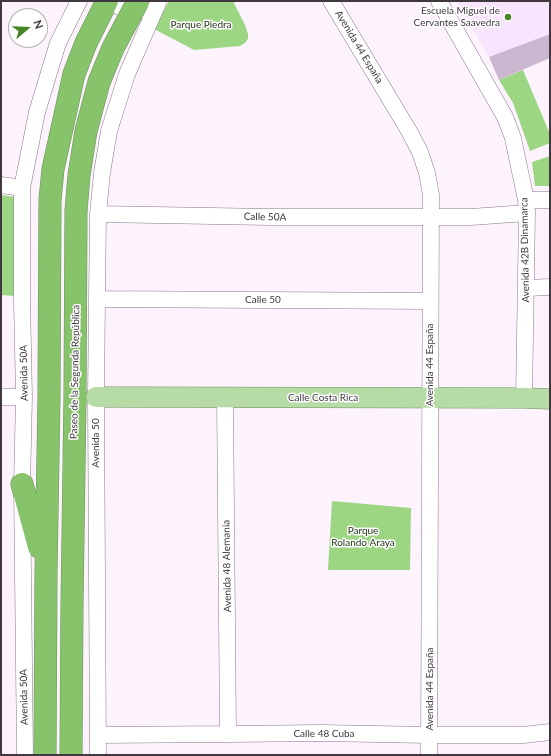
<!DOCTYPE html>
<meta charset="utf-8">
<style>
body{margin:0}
#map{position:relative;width:551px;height:756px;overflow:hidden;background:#fcf3fd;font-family:Lato,sans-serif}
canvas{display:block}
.frame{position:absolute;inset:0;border:2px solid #403741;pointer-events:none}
.north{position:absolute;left:8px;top:8px;width:40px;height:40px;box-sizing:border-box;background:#fff;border:1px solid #b3afb3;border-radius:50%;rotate:71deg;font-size:11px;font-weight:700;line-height:16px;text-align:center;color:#403741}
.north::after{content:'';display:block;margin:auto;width:14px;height:18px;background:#478525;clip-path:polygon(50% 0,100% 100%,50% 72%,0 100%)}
</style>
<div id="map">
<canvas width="551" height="756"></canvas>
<div class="frame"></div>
<div class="north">N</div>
</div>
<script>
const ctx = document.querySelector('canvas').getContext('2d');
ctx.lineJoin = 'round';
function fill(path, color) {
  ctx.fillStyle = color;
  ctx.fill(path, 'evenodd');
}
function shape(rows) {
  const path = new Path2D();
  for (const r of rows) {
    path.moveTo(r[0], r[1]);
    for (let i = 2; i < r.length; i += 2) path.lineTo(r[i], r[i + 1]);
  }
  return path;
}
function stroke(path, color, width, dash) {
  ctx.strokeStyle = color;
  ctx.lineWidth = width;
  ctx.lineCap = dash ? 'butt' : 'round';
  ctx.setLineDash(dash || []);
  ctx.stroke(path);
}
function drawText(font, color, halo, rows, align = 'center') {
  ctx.font = font + ' Lato,sans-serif';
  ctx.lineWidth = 3;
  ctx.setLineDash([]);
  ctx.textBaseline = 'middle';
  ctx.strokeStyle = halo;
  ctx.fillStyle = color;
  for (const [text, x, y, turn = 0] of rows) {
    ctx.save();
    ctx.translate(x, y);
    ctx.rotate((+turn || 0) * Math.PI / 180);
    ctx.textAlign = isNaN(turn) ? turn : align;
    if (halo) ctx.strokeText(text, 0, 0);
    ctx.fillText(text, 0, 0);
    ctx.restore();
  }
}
fill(shape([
 [457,1,550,1,550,34,489,57]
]), '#f9e4fd');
fill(shape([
 [169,1,233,1,245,25,248,34,248,39,245,43,240,46,194,50,154,29],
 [523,70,550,134,550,143,530,151,513,103,499,80],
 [550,156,550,186,535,186,532,162],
 [1,195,16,197,15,296,1,295],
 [332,501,411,508,410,570,328,570]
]), '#9cd683');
fill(shape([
 [550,34,550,58,499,80,489,57]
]), '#cbb6cf');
const minor = shape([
 [110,1,123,9,135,11,142,10],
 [331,1,409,131,420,152,427,173,431,195,429,755],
 [439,1,505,117,513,138,526,200,527,213,524,398],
 [1,185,22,188],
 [526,200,550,200],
 [98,214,269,217,471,217,527,213],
 [526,288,550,287],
 [97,299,430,301],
 [1,397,24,397],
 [225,398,228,734],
 [98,735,228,734,322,733,429,735,523,735,550,732],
 [25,755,22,484,24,397,22,300,22,188,37,112,58,43,79,1],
 [98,755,96,397,97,299,98,214,102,173,109,131,127,74,158,3]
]);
const major = shape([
 [96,397,524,398,550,399]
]);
const highway = shape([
 [22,484,39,547],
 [45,755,46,573,49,397,50,200,53,169,74,74,86,43,107,1],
 [71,755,72,604,75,397,76,211,79,175,86,131,99,82]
]);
stroke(minor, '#89768c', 17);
stroke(major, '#6e925c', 21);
stroke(highway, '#6e925c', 23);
stroke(minor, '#fff', 16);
stroke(major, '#b6dba6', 20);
stroke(highway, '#86c36b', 22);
const highwayBridge = shape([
 [99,82,113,48,138,1]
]);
stroke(highwayBridge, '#6e925c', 23, []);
stroke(highwayBridge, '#86c36b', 22);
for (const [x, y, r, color] of [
 [508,17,4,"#478525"]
]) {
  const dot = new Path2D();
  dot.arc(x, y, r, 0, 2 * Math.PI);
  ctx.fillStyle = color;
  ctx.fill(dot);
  stroke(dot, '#fff', 1.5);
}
drawText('10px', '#403741', '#fff', [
 ["Escuela Miguel de",500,11],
 ["Cervantes Saavedra",500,23]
], 'right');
drawText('10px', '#19300e', '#fff', [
 ["Parque Piedra",201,25],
 ["Parque",363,531],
 ["Rolando Araya",363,543]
]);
drawText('10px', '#403741', '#fff', [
 ["Avenida 44 España",359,47,59],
 ["Calle 50A",265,217,1],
 ["Avenida 42B Dinamarca",525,250,-91],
 ["Calle 50",263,300],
 ["Avenida 44 España",430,365,-90],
 ["Paseo de la Segunda República",75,372,-89],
 ["Avenida 50A",24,373,-91],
 ["Calle Costa Rica",323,398],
 ["Avenida 50",96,443,-90],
 ["Avenida 48 Alemania",227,566,-91],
 ["Avenida 44 España",430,689,-90],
 ["Avenida 50A",24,697,-91],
 ["Calle 48 Cuba",324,734]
]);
</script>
